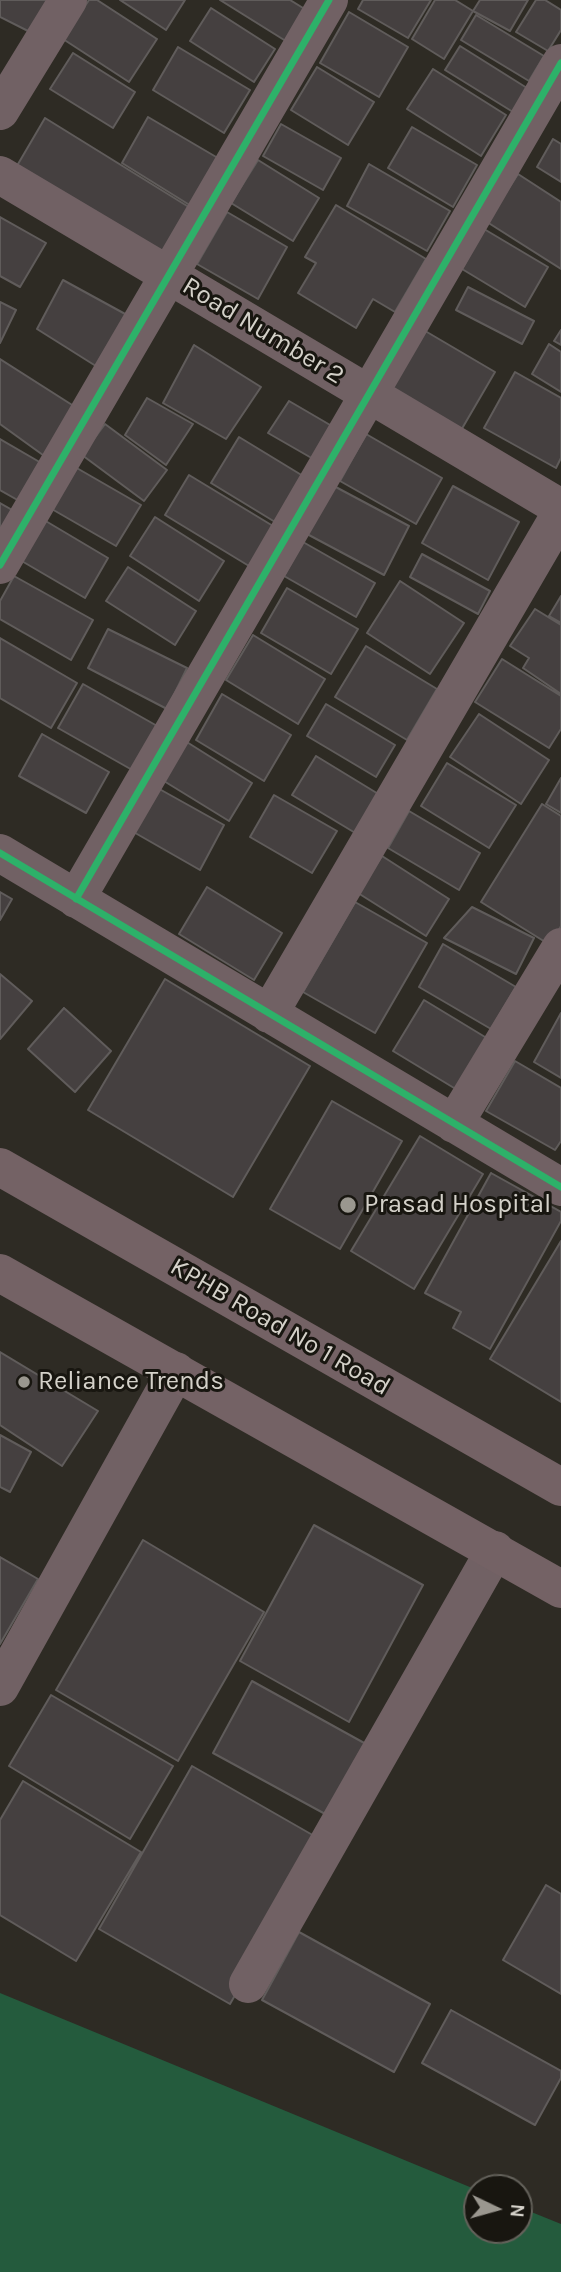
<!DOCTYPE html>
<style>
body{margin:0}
#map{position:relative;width:561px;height:2272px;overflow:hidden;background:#2e2b24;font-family:Karla,sans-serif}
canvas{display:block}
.north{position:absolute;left:463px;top:2174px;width:70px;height:70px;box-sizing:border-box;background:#181610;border:2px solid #63615a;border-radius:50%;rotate:95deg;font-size:19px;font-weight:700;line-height:28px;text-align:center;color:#d4d1c9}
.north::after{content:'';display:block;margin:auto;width:24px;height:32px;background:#9a978f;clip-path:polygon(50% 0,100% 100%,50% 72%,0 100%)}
</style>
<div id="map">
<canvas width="561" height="2272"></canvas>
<div class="north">N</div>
</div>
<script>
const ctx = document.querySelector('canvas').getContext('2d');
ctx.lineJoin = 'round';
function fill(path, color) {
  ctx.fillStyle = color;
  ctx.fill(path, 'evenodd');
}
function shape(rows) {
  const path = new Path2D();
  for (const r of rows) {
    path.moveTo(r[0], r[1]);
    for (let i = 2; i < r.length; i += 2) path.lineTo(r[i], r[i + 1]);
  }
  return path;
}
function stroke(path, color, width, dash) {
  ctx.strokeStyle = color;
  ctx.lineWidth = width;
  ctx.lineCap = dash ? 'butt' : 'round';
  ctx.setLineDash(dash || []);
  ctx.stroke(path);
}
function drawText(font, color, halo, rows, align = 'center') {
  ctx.font = font + ' Karla,sans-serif';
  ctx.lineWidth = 6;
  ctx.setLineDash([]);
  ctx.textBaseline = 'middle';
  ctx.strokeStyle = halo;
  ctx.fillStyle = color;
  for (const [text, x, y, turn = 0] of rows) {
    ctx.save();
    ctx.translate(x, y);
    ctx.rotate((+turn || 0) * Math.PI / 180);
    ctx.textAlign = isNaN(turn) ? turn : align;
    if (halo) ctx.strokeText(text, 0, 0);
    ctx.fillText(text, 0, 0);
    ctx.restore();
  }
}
fill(shape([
 [0,1993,477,2190,477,2230,519,2230,519,2207,561,2224,561,2272,0,2272]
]), '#245b3d');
const building = shape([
 [0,0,48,0,30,32,0,17,0,0],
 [89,0,97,0,157,39,129,82,63,39,89,0],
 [120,0,185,0,166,30,120,0],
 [220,0,290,0,316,16,297,48,220,0],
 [363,0,431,0,408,38,358,9,363,0],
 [435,0,455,0,473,11,444,59,412,39,435,0],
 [480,0,528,0,510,31,473,11,480,0],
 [536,0,545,0,561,10,561,30,548,51,516,32,536,0],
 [211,8,275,49,254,82,190,41,211,8],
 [349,12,408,47,379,97,320,63,349,12],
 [476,15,544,56,529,81,461,40,476,15],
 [460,46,527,88,513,112,445,70,460,46],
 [178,47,250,90,224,133,153,90,178,47],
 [73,53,135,92,113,128,50,89,73,53],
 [317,67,374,102,348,145,291,110,317,67],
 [433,69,506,115,481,156,407,109,433,69],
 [148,117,223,161,196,209,122,163,148,117],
 [45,118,192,209,158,264,11,176,45,118],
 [281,124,341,158,323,190,263,156,281,124],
 [412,127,477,165,453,207,388,168,412,127],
 [553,139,561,144,561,182,537,167,553,139],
 [258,160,319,198,293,241,231,203,258,160],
 [369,164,450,211,427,251,347,206,369,164],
 [518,174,561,202,561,269,487,222,518,174],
 [336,205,426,259,395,312,373,299,356,328,298,293,316,263,305,257,336,205],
 [227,212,287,247,258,299,197,264,227,212],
 [0,217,46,243,20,287,0,276,0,217],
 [484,229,548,267,525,307,462,269,484,229],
 [63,280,127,315,99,368,37,329,63,280],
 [468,287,534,321,522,344,456,310,468,287],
 [0,302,16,310,0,343,0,302],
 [415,325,495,372,460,432,380,385,415,325],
 [561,330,561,345,554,341,561,330],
 [549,344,561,352,561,392,532,374,549,344],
 [194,345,261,387,226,439,163,403,194,345],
 [0,359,80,410,54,463,0,424,0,359],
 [515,372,561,398,561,458,556,468,484,428,515,372],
 [147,398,193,424,166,465,125,435,147,398],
 [289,401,337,429,315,460,268,433,289,401],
 [105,424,167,470,144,501,82,455,105,424],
 [366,434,442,478,416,524,340,481,366,434],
 [239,437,308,479,280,525,211,483,239,437],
 [0,439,43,464,21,502,0,490,0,439],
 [75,467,141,505,116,546,50,508,75,467],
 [189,475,273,526,249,566,165,515,189,475],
 [332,485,409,526,384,575,307,534,332,485],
 [453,486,519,522,488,580,422,543,453,486],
 [0,503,21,515,0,557,0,503],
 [155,517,224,561,199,601,130,556,155,517],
 [44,520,108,558,85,598,20,560,44,520],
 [303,542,375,583,356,617,284,576,303,542],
 [422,554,490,591,478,614,410,577,422,554],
 [128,567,196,611,175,645,106,601,128,567],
 [14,576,93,620,71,660,0,619,0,601,14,576],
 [400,581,464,623,430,674,367,633,400,581],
 [287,588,358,629,331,674,261,633,287,588],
 [561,596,561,623,549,616,561,596],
 [535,609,561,625,561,694,523,668,529,658,510,646,535,609],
 [108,629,187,668,167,709,88,668,108,629],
 [253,635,325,679,298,724,226,680,253,635],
 [0,638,77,683,51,728,0,698,0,638],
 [366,646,437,689,407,740,335,697,366,646],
 [502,659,561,696,561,729,549,748,475,702,502,659],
 [83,684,159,727,134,771,58,728,83,684],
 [222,694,291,735,264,781,196,740,222,694],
 [326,704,395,745,376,777,307,736,326,704],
 [479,714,549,760,521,804,450,757,479,714],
 [42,734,109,772,86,813,19,776,42,734],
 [182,739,252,783,229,821,159,778,182,739],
 [316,756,380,795,357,834,292,795,316,756],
 [447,763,516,805,489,848,421,806,447,763],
 [561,778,561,813,546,804,561,778],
 [154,786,224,825,200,870,130,830,154,786],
 [274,795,337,831,312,873,250,837,274,795],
 [542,804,561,816,561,926,550,945,481,902,542,804],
 [409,811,480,853,459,890,388,848,409,811],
 [382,856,449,899,426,936,358,893,382,856],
 [207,887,282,933,254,980,179,934,207,887],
 [0,892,12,899,0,920,0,892],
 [355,902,427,943,375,1033,303,992,355,902],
 [472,907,534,938,516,974,444,938,472,907],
 [443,944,516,987,491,1029,419,987,443,944],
 [0,974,32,1001,0,1039,0,974],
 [165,979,310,1066,233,1197,88,1110,165,979],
 [424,1000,490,1040,459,1091,393,1051,424,1000],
 [64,1008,111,1051,75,1092,28,1049,64,1008],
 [561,1013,561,1078,534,1062,561,1013],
 [515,1061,561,1088,561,1141,555,1150,486,1111,515,1061],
 [332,1101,402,1141,340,1249,270,1209,332,1101],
 [420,1136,483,1174,414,1289,351,1251,420,1136],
 [491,1173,561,1212,561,1221,490,1349,453,1328,461,1312,425,1293,491,1173],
 [561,1241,561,1402,490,1359,561,1241],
 [0,1352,98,1411,62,1466,0,1425,0,1352],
 [0,1435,31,1452,10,1492,0,1487,0,1435],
 [314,1525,423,1585,349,1722,240,1661,314,1525],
 [143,1540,264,1612,178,1761,56,1690,143,1540],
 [0,1557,38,1579,0,1644,0,1557],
 [252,1681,366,1744,327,1815,213,1753,252,1681],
 [51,1695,173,1766,130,1839,9,1766,51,1695],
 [192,1766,323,1841,230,2004,99,1929,192,1766],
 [23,1781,141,1852,76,1961,0,1915,0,1820,23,1781],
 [546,1885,561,1894,561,1994,503,1960,546,1885],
 [299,1932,430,2004,394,2072,262,2000,299,1932],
 [451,2010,561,2071,561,2078,535,2125,422,2063,451,2010]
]);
fill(building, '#454040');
stroke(building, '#605c5b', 2);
stroke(shape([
 [0,111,68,0],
 [0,175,561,508],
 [0,565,329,0],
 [0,853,561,1187],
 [76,899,561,63],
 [269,1014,561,513],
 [454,1124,561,947],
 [0,1687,176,1371],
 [248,1984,495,1550]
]), '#716164', 38);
stroke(shape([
 [0,1167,561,1487],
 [0,1273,561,1589]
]), '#746265', 38);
stroke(shape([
 [0,565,329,0],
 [0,853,561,1187],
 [76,899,561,63]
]), '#2db169', 7);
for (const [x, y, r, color] of [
 [348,1205,9,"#9a978f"],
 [24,1382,7,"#9a978f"]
]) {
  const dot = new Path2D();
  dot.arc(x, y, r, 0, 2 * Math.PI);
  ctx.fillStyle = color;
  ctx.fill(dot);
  stroke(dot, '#181610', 2.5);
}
drawText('26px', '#d4d1c9', '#181610', [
 ["Road Number 2",263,331,31],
 ["KPHB Road No 1 Road",280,1327,30]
]);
drawText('26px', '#d4d1c9', '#181610', [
 ["Prasad Hospital",364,1205],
 ["Reliance Trends",38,1382]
], 'left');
</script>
